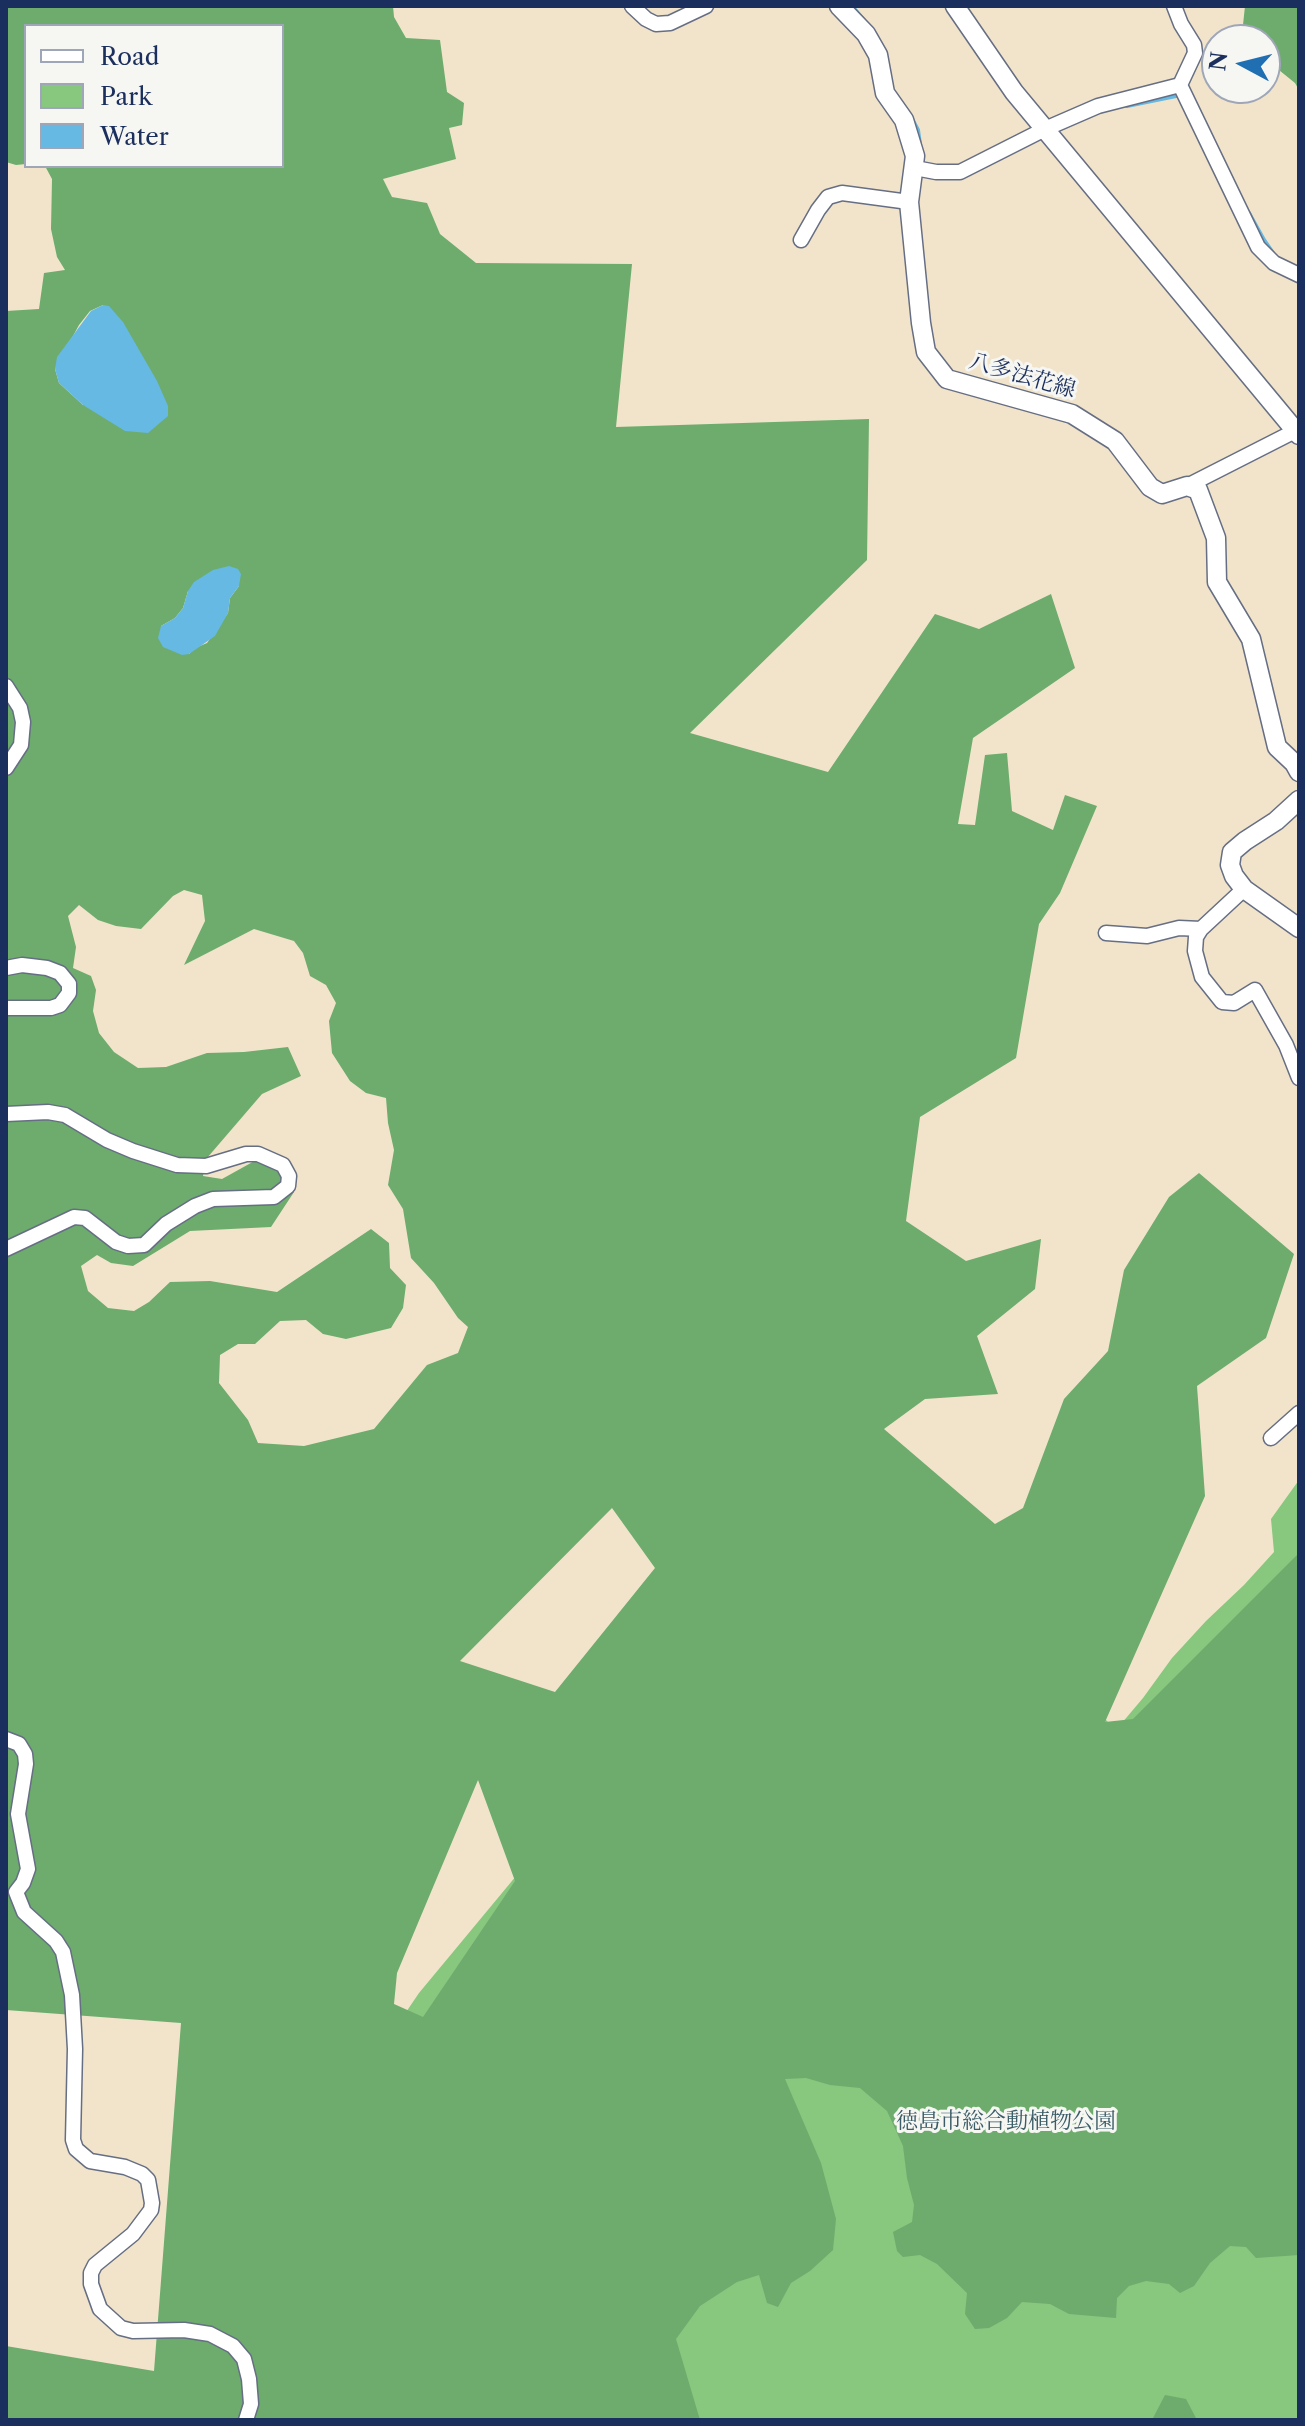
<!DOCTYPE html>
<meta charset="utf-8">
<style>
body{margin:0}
#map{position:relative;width:1305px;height:2426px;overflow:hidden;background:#f1e4ca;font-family:"Libre Caslon Text",serif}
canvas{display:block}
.frame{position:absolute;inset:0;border:8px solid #1b2f5e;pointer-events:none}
.legend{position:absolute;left:24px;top:24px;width:260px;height:144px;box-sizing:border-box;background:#f6f6f2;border:2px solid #9ea6b7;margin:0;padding:10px 14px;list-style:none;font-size:24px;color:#1b2f5e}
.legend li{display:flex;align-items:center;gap:16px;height:40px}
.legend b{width:40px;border:2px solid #9ea6b7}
.north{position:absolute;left:1201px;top:24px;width:80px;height:80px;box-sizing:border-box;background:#f6f6f2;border:2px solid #9ea6b7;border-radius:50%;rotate:277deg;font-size:22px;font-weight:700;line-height:32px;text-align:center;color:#1b2f5e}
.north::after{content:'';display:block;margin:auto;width:28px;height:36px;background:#1f6fb2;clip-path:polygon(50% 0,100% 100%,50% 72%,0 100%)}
</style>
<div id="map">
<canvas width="1305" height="2426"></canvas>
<div class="frame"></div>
<ul class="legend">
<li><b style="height:10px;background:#fff"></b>Road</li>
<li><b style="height:22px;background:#87c77e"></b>Park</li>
<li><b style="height:22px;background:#66b9e2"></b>Water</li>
</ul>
<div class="north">N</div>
</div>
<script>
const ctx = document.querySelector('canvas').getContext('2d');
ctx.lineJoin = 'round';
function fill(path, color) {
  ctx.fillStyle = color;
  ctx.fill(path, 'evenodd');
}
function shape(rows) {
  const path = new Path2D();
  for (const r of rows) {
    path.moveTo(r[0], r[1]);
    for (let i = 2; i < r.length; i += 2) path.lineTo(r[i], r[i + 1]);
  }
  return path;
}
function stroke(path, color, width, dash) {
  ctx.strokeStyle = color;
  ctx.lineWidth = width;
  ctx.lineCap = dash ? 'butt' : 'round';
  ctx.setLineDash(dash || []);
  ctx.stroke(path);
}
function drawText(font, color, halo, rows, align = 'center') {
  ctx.font = font + ' "Libre Caslon Text","Noto Serif JP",serif';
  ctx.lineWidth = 6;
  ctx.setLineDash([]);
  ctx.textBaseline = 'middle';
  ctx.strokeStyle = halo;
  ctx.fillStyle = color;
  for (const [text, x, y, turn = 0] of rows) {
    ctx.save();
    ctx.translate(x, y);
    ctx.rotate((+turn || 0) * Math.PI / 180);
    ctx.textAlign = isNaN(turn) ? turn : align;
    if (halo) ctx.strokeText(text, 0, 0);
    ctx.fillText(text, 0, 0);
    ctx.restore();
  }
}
fill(shape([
 [1299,1480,1299,2420,277,2420,339,2111,419,1993,536,1852,1099,1713,1116,1730,1143,1698,1172,1658,1206,1621,1244,1585,1274,1552,1271,1519]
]), '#87c77e');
fill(shape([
 [6,6,393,6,394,17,406,38,440,40,447,92,464,103,462,125,449,128,456,159,383,179,392,197,427,203,440,234,476,263,632,264,616,427,869,419,867,560,690,733,828,772,935,614,979,629,1051,594,1075,668,973,738,958,824,975,825,985,755,1007,753,1012,811,1053,830,1065,795,1097,806,1060,893,1039,924,1016,1058,920,1117,906,1221,966,1261,1041,1239,1035,1289,977,1336,998,1394,925,1399,884,1429,995,1524,1023,1508,1064,1399,1108,1351,1124,1270,1169,1197,1199,1173,1294,1254,1266,1338,1197,1386,1205,1496,1105,1722,1133,1719,1299,1553,1299,2255,1256,2258,1246,2247,1230,2246,1210,2263,1194,2286,1180,2293,1169,2284,1146,2281,1129,2286,1117,2298,1116,2318,1069,2314,1050,2304,1022,2302,1007,2318,989,2328,975,2329,965,2314,967,2293,937,2264,920,2255,903,2257,897,2251,893,2232,912,2222,914,2205,907,2178,903,2146,887,2111,860,2088,830,2085,806,2078,785,2079,821,2163,836,2219,833,2250,810,2271,791,2283,778,2307,767,2303,759,2275,737,2282,700,2306,676,2339,700,2420,6,2420,6,2346,154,2371,181,2023,6,2010,6,311,39,309,44,273,65,270,57,257,51,229,52,179,45,166,282,166,282,26,26,26,26,164,16,165,6,162],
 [103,305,83,405,59,383,55,369,79,325,90,311],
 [239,586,230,598,228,613,207,643,195,648,189,654,161,626,175,618,183,608,188,591],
 [184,890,202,895,205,921,184,965,254,929,294,941,303,953,310,976,326,985,336,1003,329,1021,332,1053,350,1081,366,1093,386,1098,388,1123,394,1150,388,1185,403,1209,411,1258,434,1283,458,1318,468,1327,458,1353,427,1365,374,1429,304,1446,258,1443,248,1420,219,1383,220,1355,238,1344,255,1344,280,1321,306,1320,323,1334,346,1339,391,1328,403,1308,406,1285,390,1268,389,1243,371,1229,277,1292,210,1281,170,1282,149,1302,134,1311,108,1308,88,1291,81,1266,97,1255,111,1263,133,1266,190,1231,271,1227,294,1192,291,1172,258,1159,222,1179,203,1176,207,1158,262,1094,301,1076,288,1047,244,1052,207,1053,166,1067,138,1068,114,1052,99,1033,93,1011,96,990,91,976,73,968,76,947,68,916,79,905,98,920,116,926,141,929,173,896],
 [612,1508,655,1568,555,1692,460,1661],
 [478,1780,515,1881,423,2017,394,2004,397,1973],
 [1245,6,1299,6,1299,90,1295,83,1274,66,1265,63,1265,40,1233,40,1231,37,1243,25],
 [1165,2395,1186,2399,1197,2420,1152,2420]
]), '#6dac6d');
fill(shape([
 [103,305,109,306,123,322,157,381,168,406,168,416,148,433,125,431,83,405,59,383,55,369,57,357,91,311],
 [229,566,238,569,241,574,239,586,230,598,228,613,215,636,189,654,182,655,163,647,158,638,161,626,175,618,183,608,188,591,194,582,213,570]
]), '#66b9e2');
stroke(shape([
 [852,6,864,20],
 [1127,106,1181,95],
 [910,115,918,130,920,144],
 [1249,213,1264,240,1273,253]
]), '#66b9e2', 4);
const minor = shape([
 [632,6,646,19,656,24,670,23,706,6],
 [1180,85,1258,247,1274,263,1299,275],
 [915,168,936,172,960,172,1045,129,1098,106,1180,85,1195,53,1194,45,1181,24,1174,6],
 [801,240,818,210,828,197,842,193,909,202],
 [1187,486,1299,429],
 [6,686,20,708,23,722,21,745,6,768],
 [1244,889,1201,929,1196,937,1195,951,1202,977,1222,1002,1234,1003,1255,990,1286,1045,1299,1078],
 [1106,933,1147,936,1179,928,1201,929],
 [6,968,22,965,47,968,60,973,69,984,69,993,60,1005,51,1008,6,1008],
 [6,1114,48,1112,65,1115,107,1140,133,1151,177,1165,206,1166,246,1154,258,1154,283,1165,289,1176,288,1186,274,1197,213,1199,195,1206,166,1224,144,1245,128,1246,116,1242,85,1218,74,1217,6,1249],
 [1271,1438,1299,1413],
 [6,1739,19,1744,25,1754,26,1764,18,1814,28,1869,23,1883,16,1892,24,1912,56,1941,63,1952,72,1995,75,2049,73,2140,76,2149,90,2161,125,2167,142,2174,148,2180,152,2203,151,2210,133,2234,95,2265,91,2273,91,2284,100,2309,121,2328,133,2331,184,2330,210,2334,233,2346,244,2359,249,2379,251,2404,246,2420]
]);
const major = shape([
 [839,6,866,34,878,55,885,93,904,120,915,156,909,202,921,323,926,352,947,379,1072,414,1115,441,1150,487,1162,494,1187,486,1198,490,1216,538,1217,582,1251,639,1277,747,1294,763,1299,772],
 [955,6,1014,92,1299,435],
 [1299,800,1276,821,1245,841,1232,852,1230,865,1234,876,1244,889,1299,928]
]);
stroke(minor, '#666e84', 17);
stroke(major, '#666e84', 21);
stroke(minor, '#fff', 14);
stroke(major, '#fff', 18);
drawText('22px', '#1b2f5e', '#f6f6f2', [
 ["八多法花線",1022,376,16]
]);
drawText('22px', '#3b5d68', '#f6f6f2', [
 ["徳島市総合動植物公園",1006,2122]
]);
</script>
